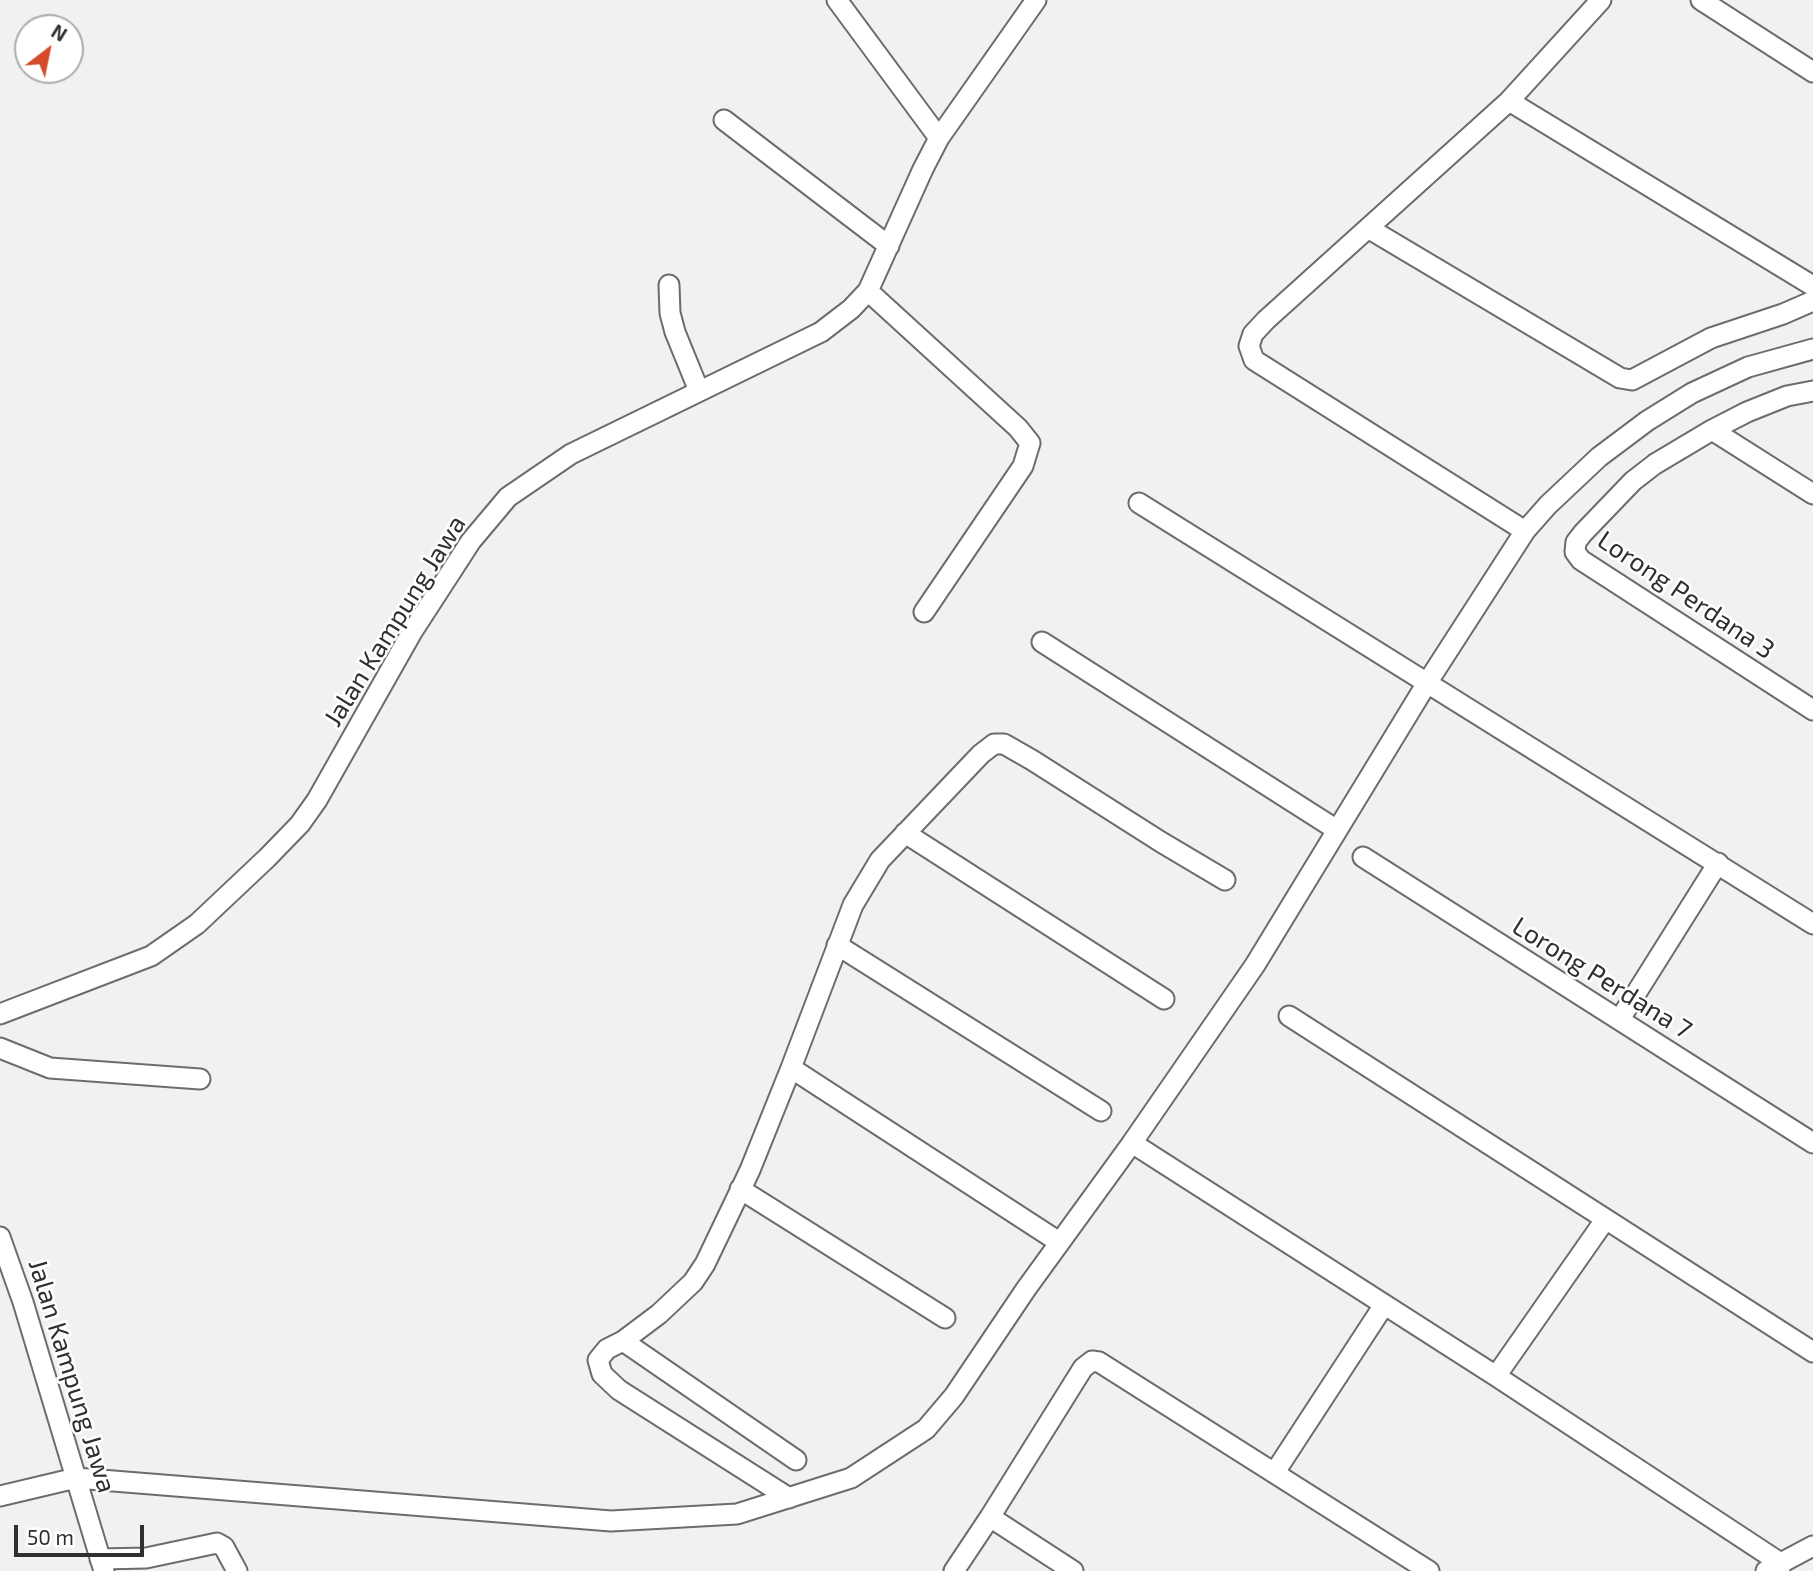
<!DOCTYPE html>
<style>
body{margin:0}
#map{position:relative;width:1813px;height:1571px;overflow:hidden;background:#eff2f0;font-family:"Exo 2",sans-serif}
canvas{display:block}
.north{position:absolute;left:14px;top:14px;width:70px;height:70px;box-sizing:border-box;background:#fff;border:2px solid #abacac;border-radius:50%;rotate:32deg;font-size:19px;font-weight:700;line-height:28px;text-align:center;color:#2e2f2f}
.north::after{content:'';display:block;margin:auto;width:24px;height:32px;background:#d54a2b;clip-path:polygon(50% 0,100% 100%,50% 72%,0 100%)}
.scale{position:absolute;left:14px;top:1525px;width:130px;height:32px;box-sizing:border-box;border:4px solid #2e2f2f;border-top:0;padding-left:9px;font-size:21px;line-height:24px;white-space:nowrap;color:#2e2f2f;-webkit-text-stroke:5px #fff;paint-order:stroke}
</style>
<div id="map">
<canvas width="1813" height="1571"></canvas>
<div class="north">N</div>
<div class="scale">50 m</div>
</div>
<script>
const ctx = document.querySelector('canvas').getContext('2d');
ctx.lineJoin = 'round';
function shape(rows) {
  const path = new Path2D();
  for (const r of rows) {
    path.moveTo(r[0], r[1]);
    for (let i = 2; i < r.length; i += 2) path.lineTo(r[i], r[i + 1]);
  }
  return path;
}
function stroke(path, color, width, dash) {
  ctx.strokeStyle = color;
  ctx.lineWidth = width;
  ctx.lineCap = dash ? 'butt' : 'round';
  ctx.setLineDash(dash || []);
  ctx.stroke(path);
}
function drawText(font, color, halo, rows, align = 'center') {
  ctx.font = font + ' "Exo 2",sans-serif';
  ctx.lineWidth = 5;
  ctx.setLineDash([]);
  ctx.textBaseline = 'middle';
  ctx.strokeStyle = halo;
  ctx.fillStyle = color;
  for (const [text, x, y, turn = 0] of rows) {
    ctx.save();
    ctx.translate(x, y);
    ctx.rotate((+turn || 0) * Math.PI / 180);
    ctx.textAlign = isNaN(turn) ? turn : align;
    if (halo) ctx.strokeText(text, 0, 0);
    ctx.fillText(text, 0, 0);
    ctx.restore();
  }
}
const minor = shape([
 [837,0,939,138],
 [1701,0,1813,72],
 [1509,101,1813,286],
 [724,120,889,246],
 [1368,228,1620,378,1632,380,1711,338,1783,314,1813,301],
 [669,285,670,313,675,332,699,391],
 [868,291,1018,428,1030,443,1023,466,924,612],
 [1813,391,1787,396,1747,412,1712,430,1655,464,1633,481,1583,533,1576,542,1575,552,1581,560,1813,710],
 [1712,430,1813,494],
 [1139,503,1813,924],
 [1525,531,1254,360,1249,346,1253,334,1266,320,1509,101,1601,0],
 [1042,642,1337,830],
 [905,833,1164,999],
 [1363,857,1813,1143],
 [837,945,1101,1111],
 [0,1014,151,956,197,924,267,858,300,824,317,800,412,632,471,541,508,497,571,454,821,332,851,309,868,291,923,169,939,138,1036,0],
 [1289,1016,1813,1352],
 [1620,1019,1718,863],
 [0,1048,50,1068,200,1079],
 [791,1068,750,1170,705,1264,693,1282,659,1314,623,1341,796,1460],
 [1132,1143,1496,1376,1782,1564],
 [740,1189,945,1318],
 [0,1237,23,1302,104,1571],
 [1059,1242,791,1068,853,905,880,860,981,754,994,744,1004,744,1032,760,1161,842,1225,880],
 [623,1341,607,1349,598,1360,602,1374,619,1390,789,1498],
 [1496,1376,1605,1220],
 [1275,1472,1384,1305],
 [0,1496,76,1478,611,1521,737,1514,851,1478,926,1429,954,1396,1026,1289,1132,1143,1255,965,1427,683,1525,531,1548,505,1599,457,1647,421,1692,393,1748,367,1813,349],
 [100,1559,146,1558,217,1543,224,1547,237,1571],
 [954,1571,990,1517],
 [1073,1571,990,1517,1083,1368,1092,1361,1099,1362,1429,1571],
 [1766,1571,1813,1546]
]);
stroke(minor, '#6a6d6c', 23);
stroke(minor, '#fff', 19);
drawText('26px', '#2e2f2f', '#fff', [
 ["Lorong Perdana 3",1686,595,34],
 ["Jalan Kampung Jawa",395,621,-58],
 ["Lorong Perdana 7",1602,978,32],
 ["Jalan Kampung Jawa",72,1376,73]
]);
</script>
